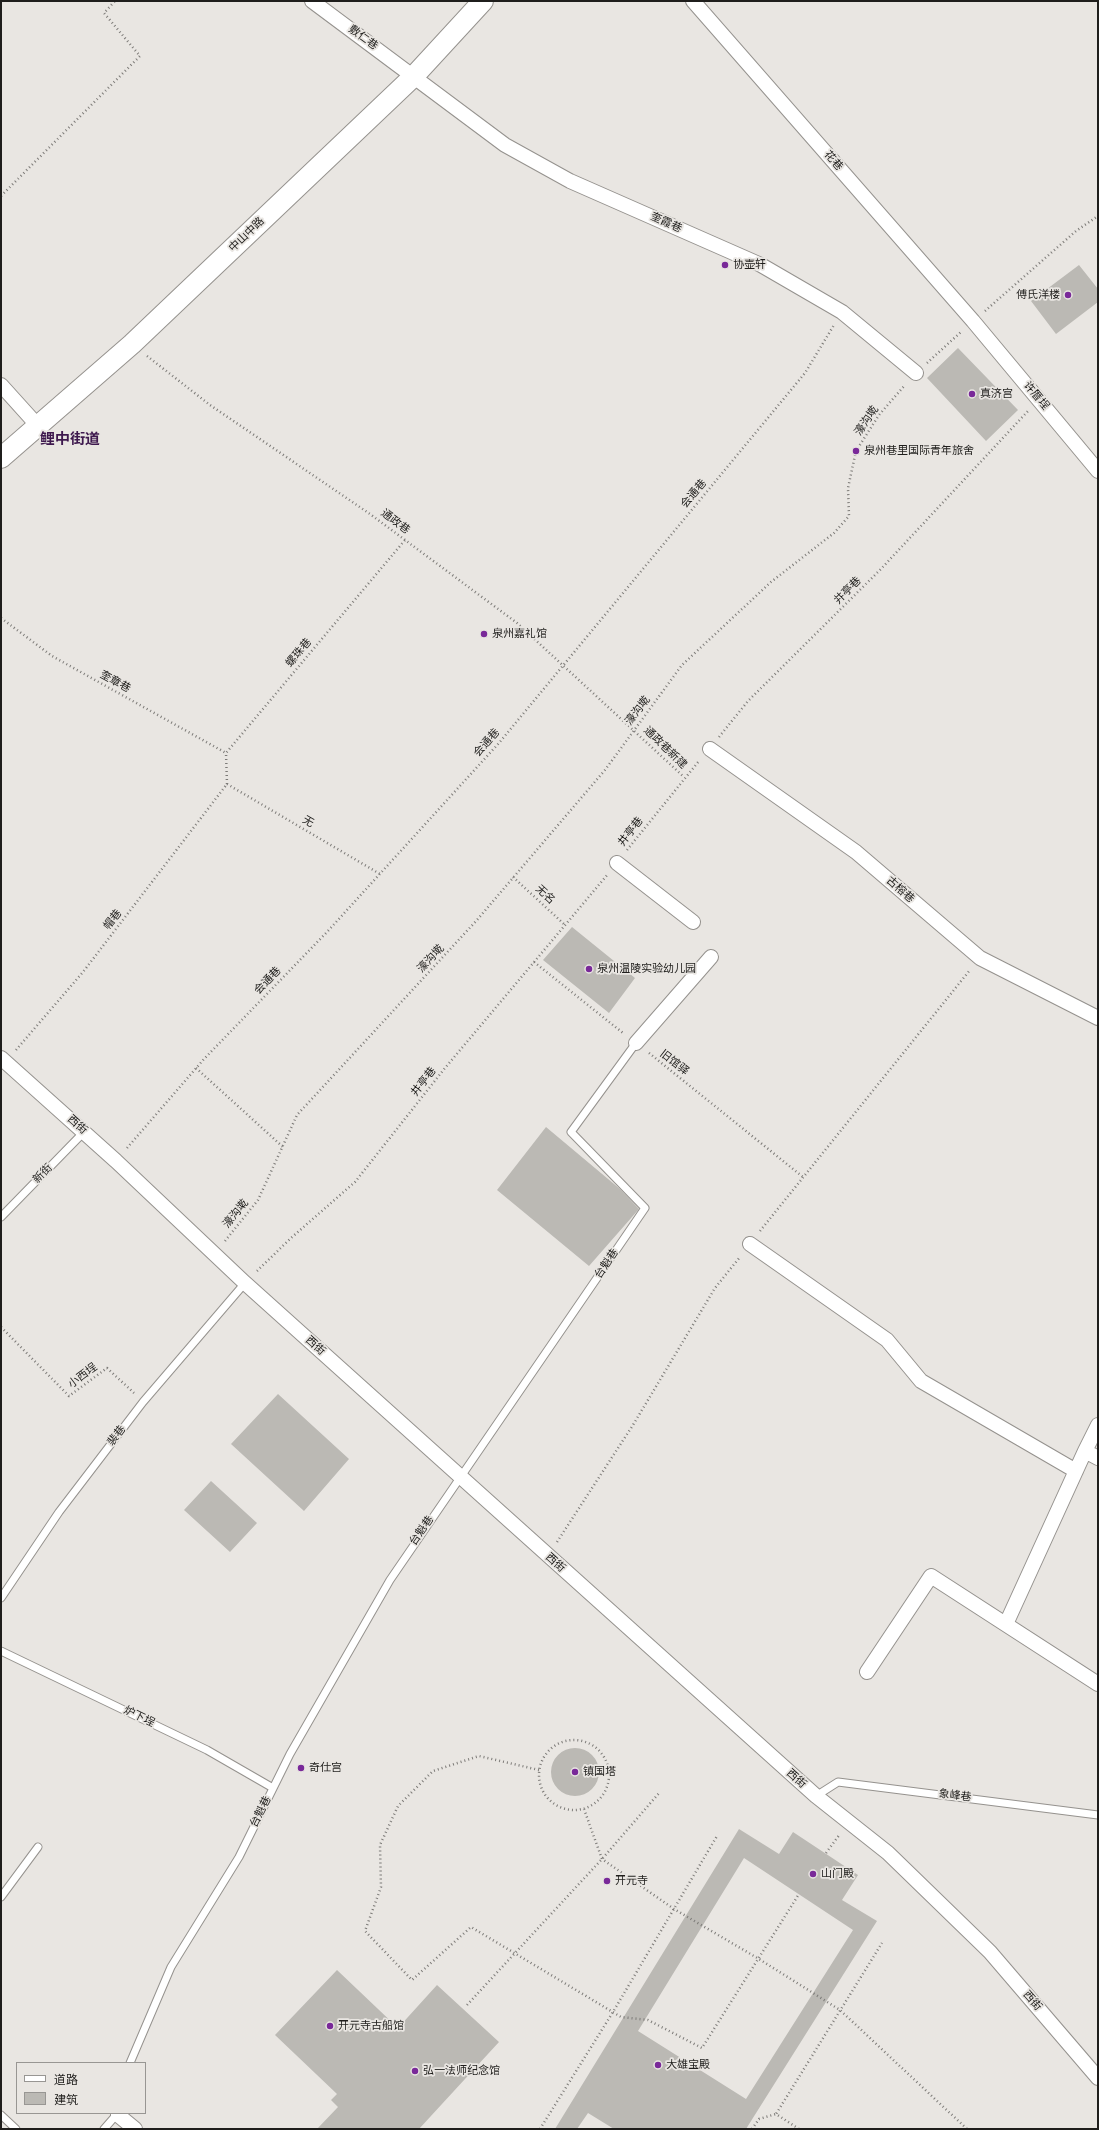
<!DOCTYPE html>
<meta charset="utf-8">
<style>
body{margin:0}
#map{position:relative;width:1099px;height:2130px;overflow:hidden;background:#e9e6e2;font-family:"Roboto Condensed","Noto Sans SC",sans-serif}
canvas{display:block}
.frame{position:absolute;inset:0;border:2px solid #1f1e1c;pointer-events:none}
.legend{position:absolute;left:16px;top:2062px;width:130px;height:52px;box-sizing:border-box;background:#e9e6e2;border:1px solid #989693;margin:0;padding:5px 7px;list-style:none;font-size:12px;color:#1f1e1c}
.legend li{display:flex;align-items:center;gap:8px;height:20px}
.legend b{width:20px;border:1px solid #989693}
</style>
<div id="map">
<canvas width="1099" height="2130"></canvas>
<div class="frame"></div>
<ul class="legend">
<li><b style="height:5px;background:#fff"></b>道路</li>
<li><b style="height:11px;background:#bbb9b4"></b>建筑</li>
</ul>
</div>
<script>
const ctx = document.querySelector('canvas').getContext('2d');
ctx.lineJoin = 'round';
function fill(path, color) {
  ctx.fillStyle = color;
  ctx.fill(path, 'evenodd');
}
function shape(rows) {
  const path = new Path2D();
  for (const r of rows) {
    if (r.length === 3) {
      path.moveTo(r[0] + r[2], r[1]);
      path.arc(r[0], r[1], r[2], 0, 2 * Math.PI);
      continue;
    }
    path.moveTo(r[0], r[1]);
    for (let i = 2; i < r.length; i += 2) path.lineTo(r[i], r[i + 1]);
  }
  return path;
}
function stroke(path, color, width, dash) {
  ctx.strokeStyle = color;
  ctx.lineWidth = width;
  ctx.lineCap = dash ? 'butt' : 'round';
  ctx.setLineDash(dash || []);
  ctx.stroke(path);
}
function drawText(font, color, halo, rows, align = 'center') {
  ctx.font = font + ' "Roboto Condensed","Noto Sans SC",sans-serif';
  ctx.lineWidth = 3.5;
  ctx.setLineDash([]);
  ctx.textBaseline = 'middle';
  ctx.strokeStyle = halo;
  ctx.fillStyle = color;
  for (const [text, x, y, turn = 0] of rows) {
    ctx.save();
    ctx.translate(x, y);
    ctx.rotate((+turn || 0) * Math.PI / 180);
    ctx.textAlign = isNaN(turn) ? turn : align;
    if (halo) ctx.strokeText(text, 0, 0);
    ctx.fillText(text, 0, 0);
    ctx.restore();
  }
}
fill(shape([
 [1079,265,1098,289,1098,302,1056,334,1031,301],
 [958,348,1018,410,986,441,927,378],
 [572,927,635,978,609,1013,543,960],
 [546,1127,620,1189,639,1209,589,1266,497,1190],
 [278,1394,349,1459,304,1511,231,1444],
 [211,1481,257,1523,230,1552,184,1510],
 [575,1772,24],
 [739,1829,779,1854,793,1832,858,1875,842,1900,877,1921,746,2129,614,2129,588,2113,577,2129,555,2129],
 [744,1858,853,1930,746,2099,638,2031],
 [337,1970,398,2028,437,1985,499,2042,419,2129,317,2129,338,2107,331,2100,337,2094,275,2035]
]), '#bbb9b4');
const lane = shape([
 [1,1217,84,1132],
 [1,1598,59,1512,143,1402,245,1283],
 [1,1651,207,1750,273,1788],
 [816,1796,838,1782,1098,1815],
 [1,1897,38,1847],
 [130,2063,171,1967,239,1857,290,1754,390,1580,645,1208,571,1132,636,1043],
 [1,2115,16,2129],
 [104,2129,118,2113]
]);
const street = shape([
 [312,1,505,145,570,181,761,265,842,312,916,373],
 [693,1,973,321,1098,471],
 [1,385,38,426],
 [710,749,856,852,980,958,1098,1018],
 [617,863,693,922],
 [636,1043,711,957],
 [1,1058,116,1161,245,1283,816,1796,888,1853,990,1952,1098,2078],
 [750,1244,887,1340,921,1381,1076,1471],
 [1085,1451,1098,1425],
 [1006,1624,1085,1451,1098,1458],
 [867,1672,931,1576,1098,1684],
 [118,2115,135,2129]
]);
const secondary = shape([
 [1,458,132,344,414,76,483,1]
]);
stroke(lane, '#95928e', 9);
stroke(street, '#95928e', 16);
stroke(secondary, '#95928e', 22);
stroke(shape([
 [1,196,140,56,104,13,115,1],
 [985,311,1076,231,1098,216],
 [147,356,210,405,370,514,517,623,684,777],
 [927,363,962,331],
 [1,618,52,656,226,753],
 [719,737,748,701,880,570,1028,411],
 [227,784,226,753,405,540],
 [227,784,380,874],
 [627,850,699,761],
 [513,877,565,925],
 [534,962,623,1033],
 [16,1050,83,972,227,784],
 [649,1053,803,1177],
 [196,1068,283,1147],
 [127,1148,204,1059,327,932,499,743,805,373,834,325],
 [760,1231,970,970],
 [225,1241,258,1200,297,1115,477,920,605,770,682,665,771,582,834,533,849,516,848,488,856,451,879,415,905,385],
 [257,1271,291,1238,355,1182,445,1068,608,874],
 [1,1327,69,1396,107,1368,134,1393],
 [557,1542,633,1425,715,1288,740,1257],
 [574,1775,35],
 [539,1770,479,1756,433,1771,398,1806,380,1845,381,1887,365,1931,412,1980,471,1927,621,2017,648,2020,702,2048,799,1894],
 [584,1809,602,1859,674,1909,759,1959,840,2010,967,2129],
 [826,1853,840,1834],
 [467,2005,602,1859,660,1792],
 [540,2129,613,2012,717,1836],
 [752,2129,759,2119,776,2114],
 [799,2129,776,2114,882,1943]
]), '#7d7b78', 2.5, [1, 3]);
stroke(lane, '#fff', 7);
stroke(street, '#fff', 14);
stroke(secondary, '#fff', 20);
for (const [x, y, r, color] of [
 [725,265,4,"#792999"],
 [1068,295,4,"#792999"],
 [972,394,4,"#792999"],
 [856,451,4,"#792999"],
 [484,634,4,"#792999"],
 [589,969,4,"#792999"],
 [301,1768,4,"#792999"],
 [575,1772,4,"#792999"],
 [813,1874,4,"#792999"],
 [607,1881,4,"#792999"],
 [330,2026,4,"#792999"],
 [658,2065,4,"#792999"],
 [415,2071,4,"#792999"]
]) {
  const dot = new Path2D();
  dot.arc(x, y, r, 0, 2 * Math.PI);
  ctx.fillStyle = color;
  ctx.fill(dot);
  stroke(dot, '#e9e6e2', 1.5);
}
drawText('11px', '#1f1e1c', '#e9e6e2', [
 ["敷仁巷",363,38,36],
 ["花巷",833,161,49],
 ["奎霞巷",666,223,24],
 ["中山中路",247,235,-44],
 ["许厝埕",1036,396,50],
 ["濠沟墘",867,421,-56],
 ["会通巷",694,494,-50],
 ["通政巷",395,522,37],
 ["井亭巷",848,591,-45],
 ["螺珠巷",299,653,-50],
 ["奎章巷",115,682,29],
 ["濠沟墘",638,711,-53],
 ["会通巷",487,743,-49],
 ["通政巷新建",665,748,44],
 ["无",308,822,30],
 ["井亭巷",631,832,-52],
 ["古榕巷",900,890,41],
 ["无名",545,895,43],
 ["帽巷",113,920,-52],
 ["濠沟墘",431,959,-47],
 ["会通巷",268,981,-46],
 ["旧馆驿",674,1063,38],
 ["井亭巷",424,1082,-52],
 ["西街",77,1125,42],
 ["新街",43,1174,-45],
 ["濠沟墘",236,1214,-51],
 ["台魁巷",607,1264,-56],
 ["西街",315,1346,42],
 ["小西埕",83,1376,-37],
 ["裴巷",117,1436,-53],
 ["台魁巷",422,1531,-55],
 ["西街",555,1563,42],
 ["炉下埕",139,1717,26],
 ["西街",796,1779,42],
 ["象峰巷",955,1796,7],
 ["台魁巷",261,1812,-63],
 ["西街",1032,2001,49]
]);
drawText('11px', '#1f1e1c', '#e9e6e2', [
 ["协壶轩",733,265],
 ["傅氏洋楼",1060,295,"right"],
 ["真济宫",980,394],
 ["泉州巷里国际青年旅舍",864,451],
 ["泉州嘉礼馆",492,634],
 ["泉州温陵实验幼儿园",597,969],
 ["奇仕宫",309,1768],
 ["镇国塔",583,1772],
 ["山门殿",821,1874],
 ["开元寺",615,1881],
 ["开元寺古船馆",338,2026],
 ["大雄宝殿",666,2065],
 ["弘一法师纪念馆",423,2071]
], 'left');
drawText('bold 15px', '#3e194e', '#e9e6e2', [
 ["鲤中街道",70,440]
]);
</script>
